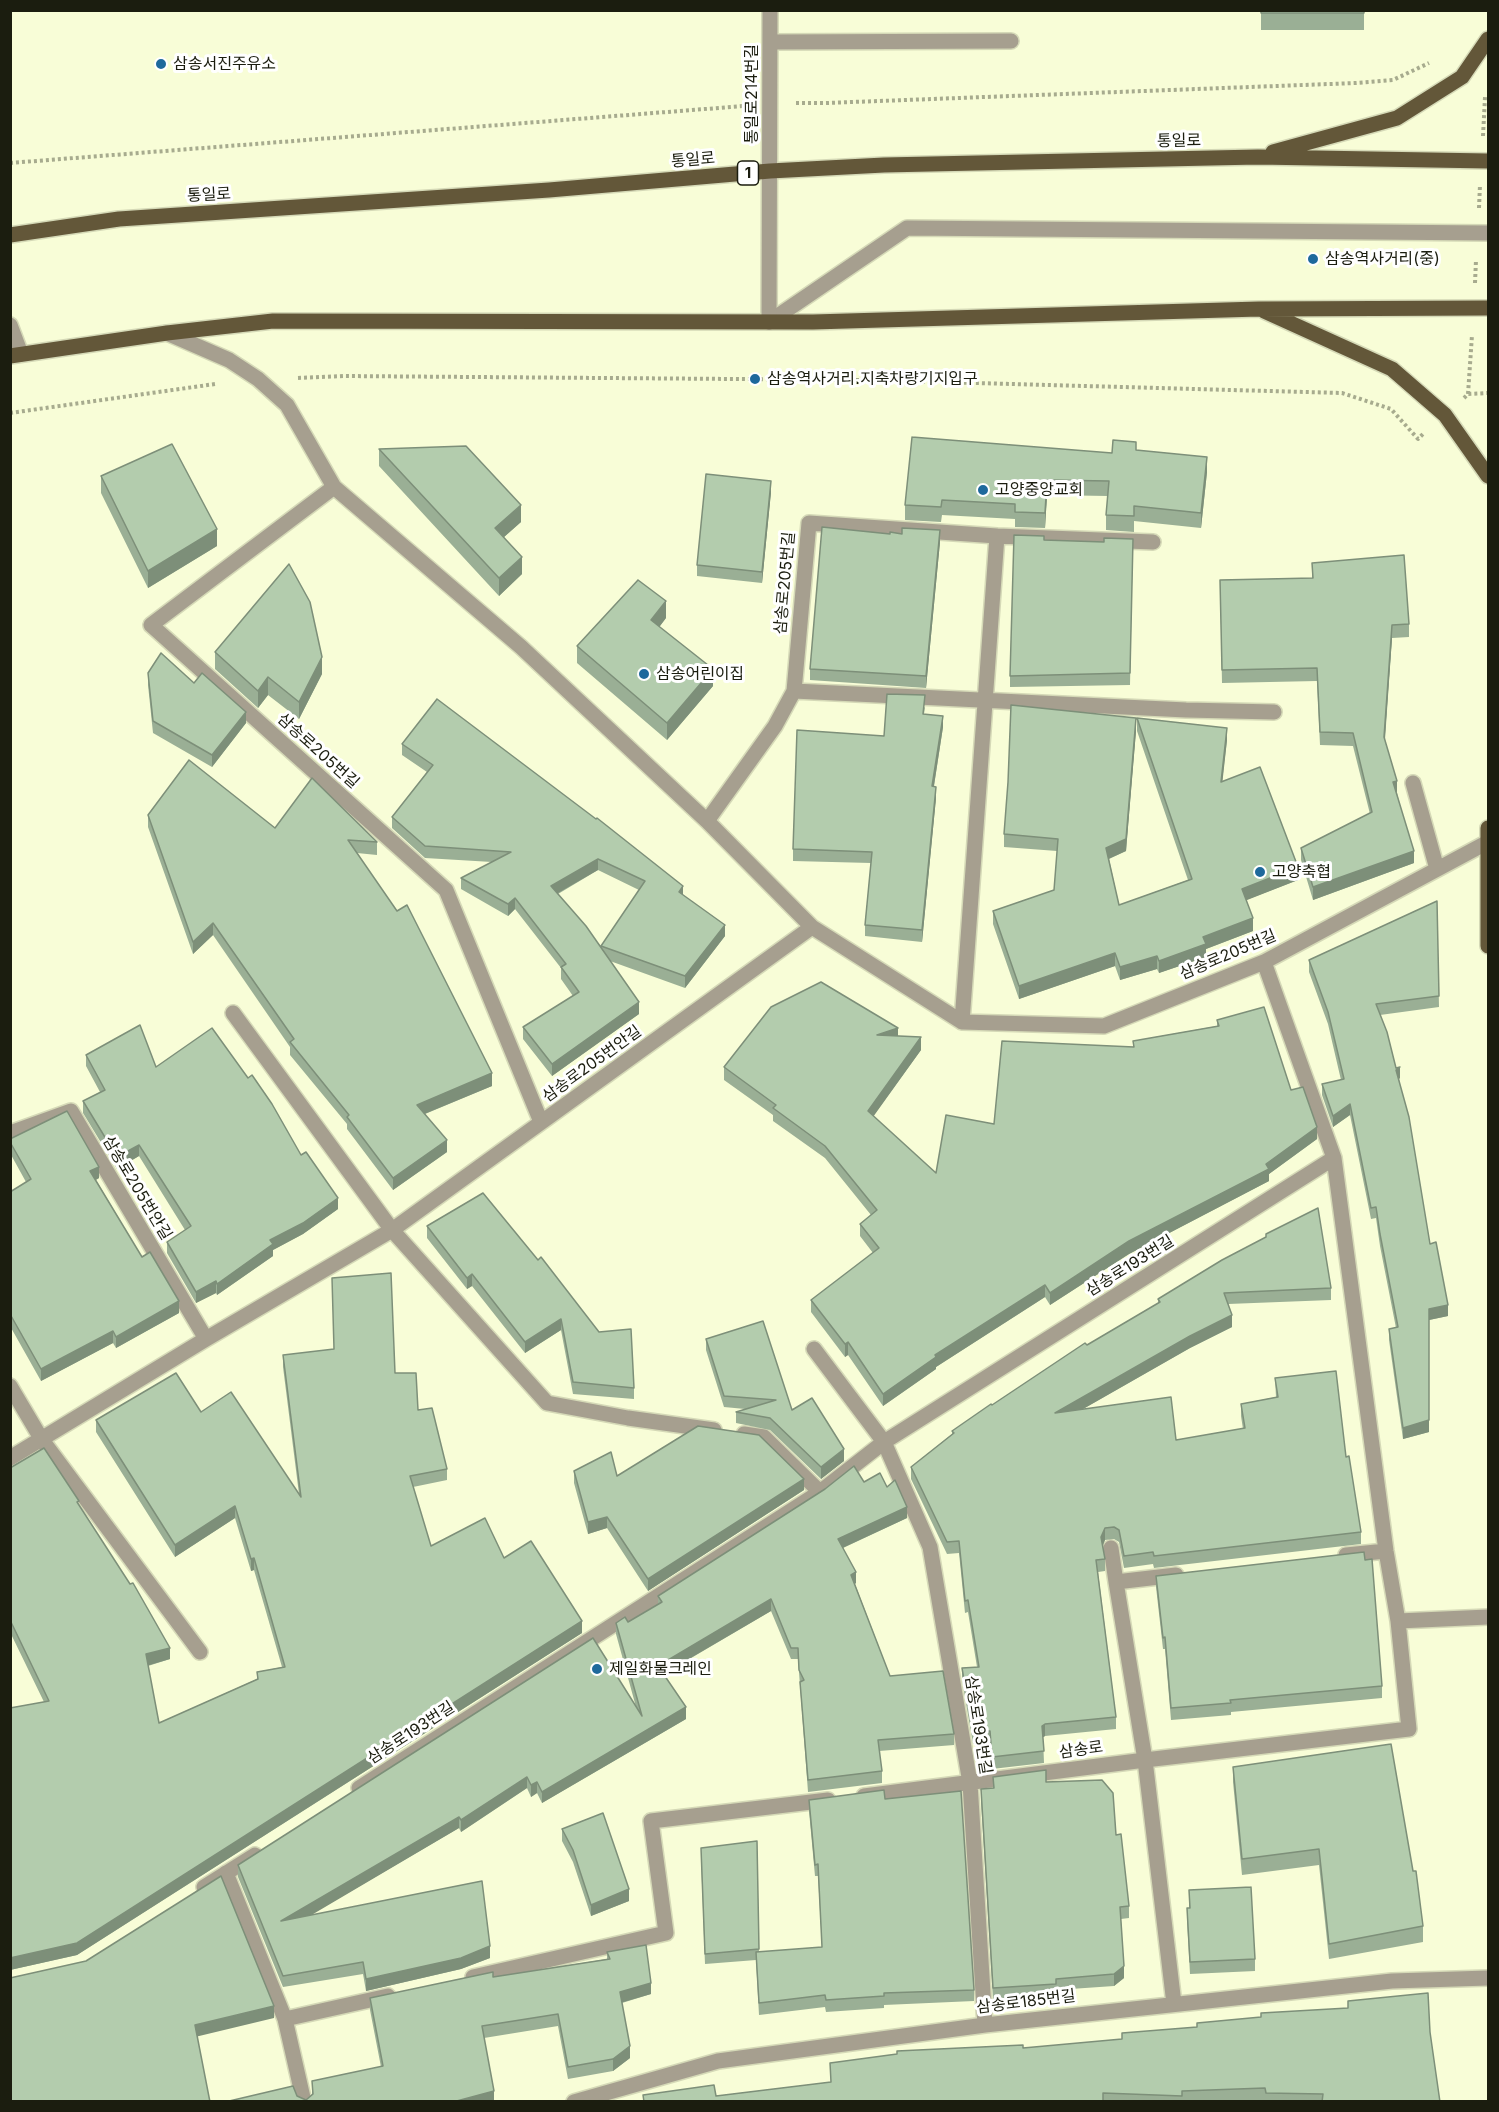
<!DOCTYPE html>
<meta charset="utf-8">
<style>
body{margin:0}
#map{position:relative;width:1499px;height:2112px;overflow:hidden;background:#f8fdd7;font-family:Inter,sans-serif}
canvas{display:block}
.frame{position:absolute;inset:0;border:12px solid #1b1d0f;pointer-events:none}
</style>
<div id="map">
<canvas width="1499" height="2112"></canvas>
<div class="frame"></div>
</div>
<script>
const ctx = document.querySelector('canvas').getContext('2d');
ctx.lineJoin = 'round';
function shape(rows) {
  const path = new Path2D();
  for (const r of rows) {
    path.moveTo(r[0], r[1]);
    for (let i = 2; i < r.length; i += 2) path.lineTo(r[i], r[i + 1]);
  }
  return path;
}
function stroke(path, color, width, dash) {
  ctx.strokeStyle = color;
  ctx.lineWidth = width;
  ctx.lineCap = dash ? 'butt' : 'round';
  ctx.setLineDash(dash || []);
  ctx.stroke(path);
}
function fill(path, color) {
  ctx.fillStyle = color;
  ctx.fill(path, 'evenodd');
}
function drawText(font, color, halo, rows, align = 'center') {
  ctx.font = font + ' Inter,"Noto Sans KR",sans-serif';
  ctx.lineWidth = 6;
  ctx.setLineDash([]);
  ctx.textBaseline = 'middle';
  ctx.strokeStyle = halo;
  ctx.fillStyle = color;
  for (const [text, x, y, turn = 0] of rows) {
    ctx.save();
    ctx.translate(x, y);
    ctx.rotate((+turn || 0) * Math.PI / 180);
    ctx.textAlign = isNaN(turn) ? turn : align;
    if (halo) ctx.strokeText(text, 0, 0);
    ctx.fillText(text, 0, 0);
    ctx.restore();
  }
}
const lane = shape([
 [769,322,907,228,1488,233]
]);
const street = shape([
 [770,42,1011,41],
 [769,322,770,10],
 [10,325,21,354],
 [167,333,229,360,258,379,287,405,334,487,521,647,707,821,812,927,962,1022,1104,1026,1264,962,1488,842],
 [334,487,151,625,446,890,541,1122],
 [997,536,1153,542],
 [794,691,1186,710,1274,712],
 [1413,783,1437,869],
 [707,821,775,726,794,691,809,523,997,536,962,1022],
 [1264,962,1334,1158,1386,1551,1398,1621,1488,1617],
 [233,1013,392,1230,547,1403,628,1418,714,1430],
 [10,1133,71,1111,206,1339],
 [814,1349,884,1442,930,1547,970,1783,985,2025],
 [10,1386,42,1440,200,1652],
 [744,1434,764,1437,820,1492],
 [10,1458,206,1339,392,1230,812,927],
 [1111,1548,1116,1582],
 [1346,1555,1386,1551],
 [359,1788,820,1492,884,1442,1334,1158],
 [864,1796,1145,1760,1409,1729,1398,1621],
 [226,1873,285,2019,304,2102],
 [204,1887,255,1855],
 [473,1977,666,1933,651,1821,828,1800],
 [1174,2004,1145,1760,1116,1582,1176,1575],
 [285,2019,388,1996],
 [574,2102,718,2061,985,2025,1392,1981,1488,1978]
]);
const primary = shape([
 [1273,152,1397,118,1462,77,1488,39],
 [10,235,119,219,549,190,770,171,884,165,1258,157,1488,161],
 [1264,311,1392,369,1445,415,1488,476],
 [10,356,167,333,273,321,813,322,1259,309,1488,308],
 [1488,828,1488,946]
]);
stroke(lane, '#d5d9b7', 18);
stroke(street, '#d5d9b7', 18);
stroke(primary, '#d5d9b7', 18);
stroke(shape([
 [796,103,826,103,1356,83,1393,80,1429,63],
 [1483,136,1485,97],
 [10,163,744,106],
 [1479,208,1480,185],
 [1475,283,1476,260],
 [298,378,344,376,865,380,1342,393,1391,409,1418,439,1424,433],
 [1468,394,1472,335],
 [1464,398,1468,394,1488,393],
 [10,413,215,384]
]), '#a7ab8e', 4, [3, 3]);
stroke(lane, '#a69f8f', 15);
stroke(street, '#a69f8f', 15);
stroke(primary, '#635739', 15);
fill(shape([
 [1261,10,1364,10,1364,30,1261,30],
 [379,449,521,522,504,537,522,574,499,596,379,466],
 [1136,450,1207,472,1201,528,1134,521,1134,532,1106,530,1106,515,1108,496,1047,495,1045,528,1015,527,1015,519,942,515,941,522,905,520,905,505,1112,453],
 [101,476,217,546,148,588,101,493],
 [771,492,762,583,697,576,697,565],
 [1133,539,1130,685,1010,687,1010,676,1104,542],
 [940,542,926,688,810,680,810,669],
 [1312,563,1409,624,1409,637,1392,638,1385,740,1397,793,1414,863,1313,900,1301,860,1301,848,1370,814,1353,746,1320,745,1317,681,1222,683,1220,580,1312,578],
 [666,618,659,627,713,686,667,740,577,663,577,646],
 [215,652,322,674,299,719,268,695,258,708,215,669],
 [148,673,194,683,246,723,212,767,153,733,148,685],
 [925,707,924,714,943,727,934,786,936,798,922,942,865,936,865,925,871,863,793,861,793,849,884,736],
 [1137,718,1227,740,1222,782,1298,880,1246,900,1253,931,1206,949,1206,957,1159,973,1157,969,1120,980,1115,966,1019,999,993,924,993,911,1054,890,1057,851,1004,847,1004,834,1136,731,1126,851,1109,859,1119,905,1188,880,1137,731],
 [402,744,683,895,725,936,685,988,610,961,639,1014,552,1076,523,1039,523,1027,573,996,561,979,561,968,515,909,508,916,461,889,461,878,492,862,425,858,392,828,392,817,427,772,402,755],
 [598,870,639,890,601,947,558,894],
 [148,815,377,842,377,855,357,853,492,1086,425,1114,447,1152,393,1190,347,1129,347,1124,290,1055,290,1047,213,935,193,954,148,827],
 [1437,901,1439,1007,1380,1015,1396,1068,1400,1078,1399,1079,1430,1244,1448,1316,1429,1320,1429,1432,1403,1439,1389,1340,1389,1329,1396,1328,1380,1246,1376,1218,1371,1219,1350,1115,1333,1127,1322,1095,1322,1084,1341,1080,1328,1024,1309,972,1309,960],
 [1217,1020,1291,1090,1317,1139,1269,1174,1269,1181,1129,1254,1050,1305,1045,1297,936,1367,936,1369,883,1406,848,1355,845,1357,811,1312,811,1300,873,1253,860,1236,860,1224,871,1215,825,1158,773,1121,773,1115,724,1080,724,1067,898,1036,921,1050,873,1116,936,1173,994,1124,1133,1047,1133,1041,1217,1026],
 [86,1055,156,1067,301,1155,338,1209,303,1234,273,1250,273,1256,217,1295,216,1293,196,1303,167,1253,167,1242,185,1230,139,1156,117,1169,83,1113,83,1101,100,1092,86,1066],
 [10,1139,99,1178,96,1180,142,1257,179,1313,116,1348,113,1343,41,1381,10,1326,10,1192,26,1182,10,1153],
 [483,1193,634,1388,634,1399,573,1394,561,1330,525,1353,472,1286,467,1289,427,1238,427,1226],
 [1266,1234,1331,1288,1331,1300,1228,1304,1232,1327,1190,1348,1083,1409,1176,1440,1243,1429,1241,1416,1241,1404,1276,1397,1275,1378,1346,1457,1361,1532,1361,1544,1154,1568,1153,1564,1124,1568,1119,1542,1114,1539,1105,1540,1103,1546,1105,1559,1105,1571,1098,1572,1116,1717,1116,1729,1045,1736,1043,1737,1044,1763,992,1769,990,1743,973,1744,962,1680,962,1668,977,1667,968,1612,965,1613,959,1553,947,1554,911,1479,911,1467,952,1434,952,1431,1087,1345,1158,1303,1158,1299,1266,1238],
 [706,1339,792,1410,844,1461,821,1479,770,1430,736,1423,736,1412,745,1409,724,1407,706,1350],
 [283,1355,395,1373,418,1410,447,1469,447,1480,413,1487,431,1546,504,1558,582,1633,77,1955,10,1970,10,1708,44,1702,10,1632,10,1468,79,1506,170,1659,148,1666,159,1723,257,1679,257,1672,282,1667,254,1570,251,1571,235,1518,175,1557,96,1432,96,1420,201,1412,299,1494,283,1367],
 [574,1471,617,1476,804,1490,648,1591,607,1528,588,1534,574,1483],
 [864,1482,887,1487,907,1518,843,1548,856,1583,855,1584,890,1676,954,1734,954,1745,879,1751,882,1771,882,1783,808,1792,798,1659,791,1659,771,1611,664,1674,686,1719,542,1803,537,1793,531,1797,527,1788,461,1832,459,1828,310,1915,490,1958,461,1969,366,1991,363,1974,283,1987,238,1877,238,1865,636,1707,616,1634,616,1623,628,1622,658,1604,658,1596],
 [1156,1576,1382,1686,1382,1698,1231,1712,1231,1715,1171,1720,1165,1649,1163,1649,1156,1587],
 [1233,1767,1423,1926,1423,1942,1329,1959,1319,1865,1242,1875,1233,1782],
 [993,1777,1046,1782,1116,1835,1129,1906,1129,1918,1121,1919,1124,1978,1114,1986,1056,1990,1056,1995,993,2000,981,1801,981,1789,993,1788],
 [885,1799,974,1990,974,2001,884,2005,884,2008,826,2012,825,2007,759,2015,756,1960,705,1964,701,1858,757,1841,759,1952,822,1947,818,1876,815,1876,809,1811,809,1800],
 [562,1829,629,1901,591,1916,573,1862,562,1841],
 [1189,1890,1255,1959,1255,1971,1190,1974,1187,1920,1187,1908,1189,1908],
 [607,1952,651,1994,622,2003,630,2058,613,2071,568,2079,558,2026,484,2038,494,2102,225,2102,297,2096,306,2100,312,2094,312,2081,381,2067,370,2010,370,1998,493,1977,607,1959],
 [1430,2032,1440,2102,1266,2102,1265,2100,1219,2102,643,2102,643,2095,716,2096,831,2082,830,2063,1023,2048]
]), '#9aaf95');
fill(shape([
 [1207,457,1207,472,1201,528,1201,513],
 [1047,480,1047,495,1045,528,1045,513],
 [771,481,771,492,762,583,762,572],
 [521,505,521,522,495,545,495,528],
 [217,529,217,546,148,588,148,571],
 [940,530,940,542,926,688,926,676],
 [522,557,522,574,499,596,499,578],
 [666,601,666,618,651,638,651,620],
 [1392,625,1392,638,1384,750,1384,737],
 [322,657,322,674,299,719,299,702],
 [713,669,713,686,667,740,667,723],
 [268,677,268,695,258,708,258,691],
 [246,712,246,723,212,767,212,755],
 [943,716,943,727,932,798,932,786],
 [1136,718,1136,731,1126,851,1106,860,1106,848],
 [1227,728,1227,740,1221,795,1221,782],
 [1397,781,1397,794,1393,782],
 [936,787,936,798,922,942,922,930],
 [1414,851,1414,863,1313,900,1313,887],
 [598,859,598,870,551,897,551,886],
 [1298,867,1298,880,1242,902,1242,889],
 [683,886,683,897,679,892],
 [515,898,515,909,508,916,508,904],
 [1253,918,1253,931,1206,949,1206,957,1159,973,1159,961,1203,937],
 [213,923,213,935,193,954,193,942],
 [725,925,725,936,685,988,685,976],
 [1115,953,1115,966,1019,999,1019,986],
 [1157,956,1157,969,1120,980,1120,967],
 [639,1002,639,1014,552,1076,552,1064],
 [898,1028,898,1041,877,1035],
 [921,1037,921,1050,868,1124,868,1111],
 [1400,1067,1400,1078,1396,1081,1396,1070],
 [492,1073,492,1086,417,1117,417,1105],
 [1350,1104,1350,1115,1333,1127,1333,1116],
 [1317,1127,1317,1139,1269,1174,1269,1181,1129,1254,1050,1305,1050,1293,1129,1241,1266,1164],
 [447,1140,447,1152,393,1190,393,1178],
 [139,1145,139,1156,117,1169,117,1157],
 [99,1167,99,1178,90,1183,90,1171],
 [338,1198,338,1209,303,1234,273,1250,273,1256,217,1295,217,1284,270,1240],
 [472,1274,472,1286,467,1289,467,1278],
 [216,1281,216,1293,196,1303,196,1292],
 [1045,1285,1045,1297,936,1367,936,1369,883,1406,883,1394,935,1355],
 [179,1301,179,1313,116,1348,116,1337],
 [1448,1305,1448,1316,1429,1320,1429,1309],
 [1232,1315,1232,1327,1190,1348,1055,1425,1055,1413,1190,1336],
 [561,1319,561,1330,525,1353,525,1342],
 [113,1331,113,1343,41,1381,41,1369],
 [848,1342,848,1355,845,1357,845,1344],
 [1429,1420,1429,1432,1403,1439,1403,1428],
 [844,1449,844,1461,821,1479,821,1467],
 [804,1479,804,1490,648,1591,648,1579],
 [235,1506,235,1518,175,1557,175,1545],
 [907,1507,907,1518,838,1550,838,1539],
 [607,1517,607,1528,588,1534,588,1522],
 [1105,1528,1105,1540,1101,1549,1101,1537],
 [254,1558,254,1570,251,1571,251,1559],
 [856,1572,856,1583,851,1586,851,1575],
 [771,1599,771,1611,658,1677,658,1666],
 [582,1621,582,1633,77,1955,10,1970,10,1958],
 [170,1648,170,1659,146,1666,146,1654],
 [686,1707,686,1719,542,1803,542,1792],
 [1045,1724,1045,1736,1042,1738,1042,1726],
 [527,1777,527,1788,461,1832,461,1820],
 [537,1782,537,1793,531,1797,531,1785],
 [459,1817,459,1828,281,1933,281,1921],
 [629,1889,629,1901,591,1916,591,1905],
 [490,1946,490,1958,461,1969,366,1991,366,1979],
 [1124,1966,1124,1978,1114,1986,1114,1974],
 [651,1983,651,1994,620,2003,620,1992],
 [274,2006,274,2018,195,2037,195,2025],
 [630,2046,630,2058,613,2071,613,2059],
 [494,2091,494,2102,453,2102]
]), '#7d8f79');
const building = shape([
 [1261,10,1364,10,1364,13,1261,13,1261,10],
 [912,437,1112,453,1113,440,1136,442,1136,450,1207,457,1201,513,1134,506,1134,516,1106,515,1109,481,1047,480,1045,513,1015,512,1015,504,942,500,941,507,905,505,912,437],
 [172,444,217,529,148,571,101,476,172,444],
 [466,446,521,505,495,528,522,557,499,578,379,449,466,446],
 [706,474,771,481,762,572,697,565,706,474],
 [822,527,890,534,890,532,902,534,902,528,940,530,926,676,810,669,822,527],
 [1014,535,1044,536,1044,540,1104,542,1104,538,1133,539,1130,673,1010,676,1014,535],
 [1404,555,1409,624,1392,625,1384,737,1397,781,1393,782,1414,851,1313,887,1301,848,1372,812,1353,733,1320,732,1317,668,1222,670,1220,580,1313,578,1312,563,1404,555],
 [289,564,310,602,322,657,299,702,268,677,258,691,215,652,289,564],
 [638,580,666,601,651,620,713,669,667,723,577,646,638,580],
 [161,653,194,683,202,673,246,712,212,755,153,721,148,673,161,653],
 [887,694,925,695,923,714,943,716,932,786,936,787,922,930,865,925,872,852,793,849,797,730,884,736,887,694],
 [437,699,596,819,597,818,683,886,679,892,725,925,685,976,601,946,645,881,598,859,551,886,586,926,639,1002,552,1064,523,1027,579,992,561,967,566,964,515,898,508,904,461,878,511,852,425,846,392,817,433,765,402,744,437,699],
 [1011,705,1136,718,1126,839,1106,848,1119,905,1192,879,1137,718,1227,728,1221,782,1260,767,1298,867,1242,889,1253,918,1203,937,1206,944,1159,961,1157,956,1120,967,1115,953,1019,986,993,911,1054,890,1058,839,1004,834,1008,782,1011,705],
 [189,760,275,828,312,778,377,842,348,840,397,911,407,905,492,1073,417,1105,447,1140,393,1178,347,1117,349,1115,290,1042,294,1039,213,923,193,942,148,815,189,760],
 [1437,901,1439,996,1376,1004,1387,1032,1396,1068,1400,1067,1396,1070,1409,1117,1430,1244,1436,1242,1448,1305,1429,1309,1429,1420,1403,1428,1389,1329,1398,1327,1380,1234,1376,1207,1371,1208,1350,1104,1333,1116,1322,1084,1344,1079,1328,1012,1309,960,1437,901],
 [821,982,898,1028,877,1035,921,1037,868,1111,936,1173,946,1115,994,1124,1002,1041,1134,1047,1133,1041,1219,1026,1217,1020,1264,1007,1291,1090,1303,1087,1317,1127,1266,1164,1269,1169,1129,1241,1050,1293,1045,1285,935,1355,936,1357,883,1394,848,1342,845,1344,811,1300,879,1248,860,1224,877,1210,825,1146,773,1108,776,1105,724,1067,771,1007,821,982],
 [140,1025,156,1067,212,1028,248,1078,252,1075,272,1104,301,1155,306,1152,338,1198,303,1223,270,1240,273,1244,217,1284,216,1281,196,1292,167,1242,191,1226,139,1145,117,1157,83,1101,105,1090,86,1055,140,1025],
 [67,1111,99,1167,90,1171,142,1257,150,1252,179,1301,116,1337,113,1331,41,1369,10,1314,10,1192,31,1179,10,1142,10,1139,67,1111],
 [483,1193,538,1260,541,1257,599,1332,631,1329,634,1388,573,1382,561,1319,525,1342,472,1274,467,1278,427,1226,483,1193],
 [1318,1208,1331,1288,1224,1293,1232,1315,1190,1336,1055,1413,1171,1397,1176,1440,1245,1428,1241,1404,1278,1397,1275,1378,1336,1371,1346,1457,1349,1456,1361,1532,1154,1556,1153,1552,1124,1556,1119,1530,1114,1527,1105,1528,1101,1537,1105,1559,1096,1560,1116,1717,1045,1724,1042,1726,1044,1751,992,1757,990,1731,973,1732,962,1668,979,1667,968,1600,965,1601,959,1541,947,1542,911,1467,954,1433,952,1431,991,1404,992,1405,1085,1343,1087,1345,1160,1302,1158,1299,1222,1260,1266,1237,1266,1234,1318,1208],
 [391,1273,395,1373,416,1373,418,1410,432,1408,447,1469,410,1476,431,1546,485,1518,504,1558,531,1541,582,1621,77,1943,10,1958,10,1708,49,1701,10,1620,10,1468,44,1448,79,1501,77,1502,130,1584,133,1583,170,1648,146,1654,159,1723,258,1679,257,1672,285,1667,254,1558,251,1559,235,1506,175,1545,96,1420,176,1373,201,1412,231,1392,301,1497,283,1355,334,1349,332,1278,391,1273],
 [763,1321,792,1410,812,1398,844,1449,821,1467,770,1418,736,1412,776,1400,724,1396,706,1339,763,1321],
 [698,1426,759,1435,804,1479,648,1579,607,1517,588,1522,574,1471,611,1452,617,1476,698,1426],
 [854,1466,864,1482,880,1473,887,1487,895,1480,907,1507,838,1539,856,1572,851,1575,890,1676,943,1671,954,1734,878,1740,882,1771,808,1780,800,1682,804,1680,799,1670,798,1648,791,1648,771,1599,658,1666,686,1707,542,1792,537,1782,531,1785,527,1777,461,1820,459,1817,281,1921,482,1881,490,1946,461,1958,366,1979,363,1962,283,1976,238,1865,593,1638,642,1716,616,1623,625,1617,628,1622,662,1602,658,1596,825,1489,854,1466],
 [1364,1552,1365,1560,1372,1559,1382,1686,1230,1700,1231,1703,1171,1708,1165,1637,1163,1638,1156,1576,1364,1552],
 [1391,1744,1413,1871,1416,1871,1423,1926,1329,1944,1319,1849,1242,1859,1233,1767,1391,1744],
 [1046,1770,1046,1782,1102,1780,1113,1793,1116,1835,1121,1834,1129,1906,1120,1907,1124,1966,1114,1974,1056,1979,1056,1984,993,1988,981,1789,994,1788,993,1777,1046,1770],
 [884,1790,885,1799,961,1791,974,1990,884,1993,884,1996,826,2000,825,1995,759,2003,756,1952,822,1947,818,1864,815,1865,809,1800,884,1790],
 [603,1813,629,1889,591,1905,573,1850,562,1829,603,1813],
 [757,1841,759,1949,705,1954,701,1848,757,1841],
 [221,1876,274,2006,195,2025,210,2102,10,2102,10,1978,86,1961,221,1876],
 [1251,1887,1255,1959,1190,1962,1187,1908,1190,1908,1189,1890,1251,1887],
 [646,1945,651,1983,620,1992,630,2046,613,2059,568,2067,558,2014,482,2026,494,2091,453,2102,225,2102,293,2086,297,2096,306,2100,313,2094,312,2081,383,2066,370,1998,493,1972,493,1977,610,1959,607,1952,646,1945],
 [1428,1993,1430,2032,1440,2102,1322,2102,1323,2094,1266,2093,1265,2088,1182,2091,1182,2096,1103,2093,1103,2102,644,2102,643,2095,714,2085,716,2096,831,2082,830,2063,897,2054,897,2051,1023,2045,1023,2048,1122,2039,1122,2033,1197,2027,1197,2023,1261,2017,1261,2013,1348,2008,1348,2001,1428,1993]
]);
fill(building, '#b3ccad');
stroke(building, '#7d8f79', 1.5);
for (const [x, y, r, color] of [
 [161,64,6,"#1e699c"],
 [1313,259,6,"#1e699c"],
 [755,379,6,"#1e699c"],
 [983,490,6,"#1e699c"],
 [644,674,6,"#1e699c"],
 [1260,872,6,"#1e699c"],
 [597,1669,6,"#1e699c"]
]) {
  const dot = new Path2D();
  dot.arc(x, y, r, 0, 2 * Math.PI);
  ctx.fillStyle = color;
  ctx.fill(dot);
  stroke(dot, '#fff', 2);
}
for (const [x, y, w] of [
 [748,173,21]
]) {
  const box = new Path2D();
  box.roundRect(x - w / 2, y - 12, w, 24, 4.5);
  ctx.fillStyle = '#fff';
  ctx.fill(box);
  stroke(box, '#1b1d0f', 1.5);
}
drawText('bold 15px', '#1b1d0f', null, [
 ["1",748,173]
]);
drawText('16px', '#1b1d0f', '#fff', [
 ["삼송서진주유소",173,64],
 ["삼송역사거리(중)",1325,259],
 ["삼송역사거리.지축차량기지입구",767,379],
 ["고양중앙교회",995,490],
 ["삼송어린이집",656,674],
 ["고양축협",1272,872],
 ["제일화물크레인",609,1669]
], 'left');
drawText('16px', '#1b1d0f', '#fff', [
 ["통일로214번길",752,94,-90],
 ["통일로",1179,141,-1],
 ["통일로",693,160,-5],
 ["통일로",209,195,-3],
 ["삼송로205번길",785,583,-85],
 ["삼송로205번길",318,751,42],
 ["삼송로205번길",1228,955,-23],
 ["삼송로205번안길",592,1064,-36],
 ["삼송로205번안길",137,1188,59],
 ["삼송로193번길",1130,1266,-32],
 ["삼송로193번길",978,1725,81],
 ["삼송로193번길",411,1733,-33],
 ["삼송로",1081,1750,-8],
 ["삼송로185번길",1026,2002,-7]
]);
</script>
